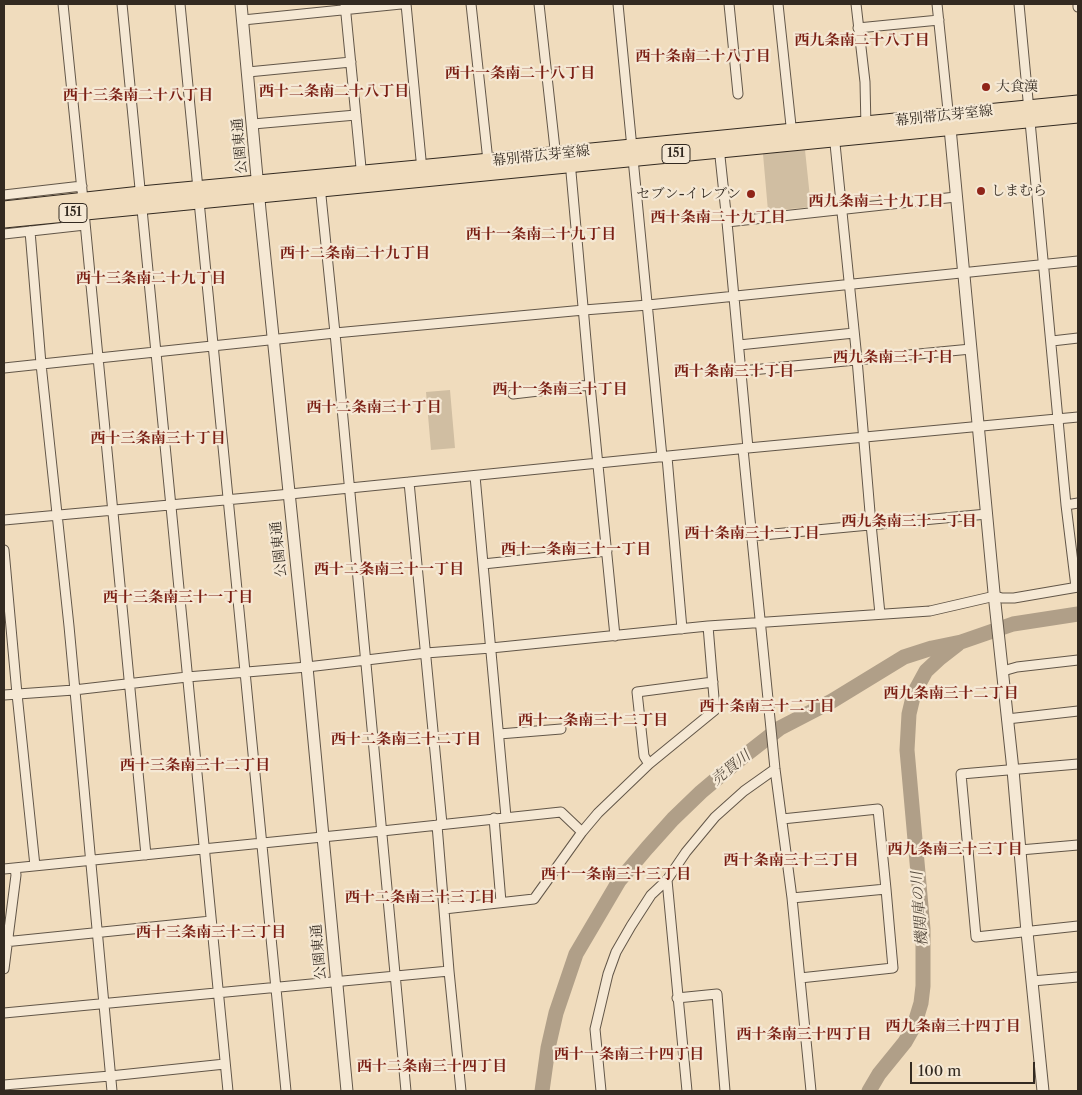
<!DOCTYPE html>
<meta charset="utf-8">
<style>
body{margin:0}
#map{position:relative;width:1082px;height:1095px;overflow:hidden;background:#f0dcbd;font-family:"Libre Caslon Text",serif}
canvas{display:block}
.frame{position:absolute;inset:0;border:5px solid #332a21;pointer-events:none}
.scale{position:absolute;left:910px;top:1062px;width:125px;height:22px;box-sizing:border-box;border:2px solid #332a21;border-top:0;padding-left:6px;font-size:15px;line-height:18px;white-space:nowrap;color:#332a21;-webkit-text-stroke:4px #f5e8d4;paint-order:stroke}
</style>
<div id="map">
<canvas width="1082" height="1095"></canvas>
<div class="frame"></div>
<div class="scale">100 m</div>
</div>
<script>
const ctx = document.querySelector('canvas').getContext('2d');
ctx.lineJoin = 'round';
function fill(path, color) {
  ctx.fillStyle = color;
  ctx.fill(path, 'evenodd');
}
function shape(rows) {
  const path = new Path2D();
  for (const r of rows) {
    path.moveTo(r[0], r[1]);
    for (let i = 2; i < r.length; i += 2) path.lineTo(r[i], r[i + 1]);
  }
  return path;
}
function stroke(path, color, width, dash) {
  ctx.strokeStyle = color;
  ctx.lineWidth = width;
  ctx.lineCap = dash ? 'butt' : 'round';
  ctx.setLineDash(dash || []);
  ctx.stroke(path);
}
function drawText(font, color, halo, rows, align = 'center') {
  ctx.font = font + ' "Libre Caslon Text","Noto Serif JP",serif';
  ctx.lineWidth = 4.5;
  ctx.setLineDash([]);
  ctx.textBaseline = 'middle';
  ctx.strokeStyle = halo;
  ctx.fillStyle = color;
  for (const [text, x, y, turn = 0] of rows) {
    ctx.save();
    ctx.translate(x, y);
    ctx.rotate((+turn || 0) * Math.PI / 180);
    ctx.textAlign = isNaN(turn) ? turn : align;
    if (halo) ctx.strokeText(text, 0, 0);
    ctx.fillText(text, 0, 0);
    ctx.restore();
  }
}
fill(shape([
 [805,150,811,207,768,211,763,154],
 [450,390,455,448,431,450,426,392]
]), '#d0bea2');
stroke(shape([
 [542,1091,548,1048,556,1013,576,954,619,881,647,848,673,819,701,792,739,760,780,728,832,701,904,657,932,648,961,642,1013,624,1078,614],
 [869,1091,879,1074,905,1042,914,1026,921,1003,923,986,923,929,907,750,909,714,914,693,926,671,940,658,958,644]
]), '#b09f88', 15);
const minor = shape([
 [63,4,83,200],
 [122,4,228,1091],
 [180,4,198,189],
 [345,4,362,178],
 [406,4,422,170],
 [471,4,488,161],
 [539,4,556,158],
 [618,4,662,457],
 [729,4,738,94],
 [778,4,792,135],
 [856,4,865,82,866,128],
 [937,4,949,120],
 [1019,4,1066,505,1076,587],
 [1078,4,1078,7],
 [243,20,401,4],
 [858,28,939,20],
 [248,72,351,62],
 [253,124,356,115],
 [834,134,857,359,871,524,880,614],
 [719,147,727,222,748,448],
 [570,161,590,385,615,636],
 [320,186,335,333,406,1091],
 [4,195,82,186],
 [199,201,286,1091],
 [84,212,146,855],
 [727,222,956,197],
 [30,231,41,364,69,626,112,1091],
 [4,234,85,225],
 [1052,341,1078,338],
 [739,345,854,333],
 [4,368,335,333,584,310,648,305,1078,261],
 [741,371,971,349],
 [513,394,590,385],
 [743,449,775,769,792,898,811,1091],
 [667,457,682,629],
 [475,476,506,817],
 [409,482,442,824],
 [1066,505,1078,503],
 [4,520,280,495,748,448,1078,417],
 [752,536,987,514],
 [4,550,17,694,35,866],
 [483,564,607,551],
 [1003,671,1017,667,1078,660],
 [4,695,74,690,187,677,307,667,426,653,491,648,708,626,930,611,995,596,1002,598,1014,598,1078,587],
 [1007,719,1078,711],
 [499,734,561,729],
 [649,764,644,756,637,692,713,682],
 [1078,764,961,774,976,937,1078,926],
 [494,818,501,902],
 [782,819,878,809,886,889,893,968,800,978],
 [437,825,449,971,461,1091],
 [1020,850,1078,845],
 [4,869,382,831,561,812,582,832],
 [667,880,687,1091],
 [792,898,886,889],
 [444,909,534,899,582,832,598,813,649,764,715,710,708,626],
 [4,942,211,921],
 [4,969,16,875,15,868],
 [1032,981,1078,977],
 [677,998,717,994,725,1091],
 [4,1013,449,971],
 [4,1085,110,1076,225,1064],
 [601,1091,595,1029,608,974,616,952,631,926,651,895,667,880,686,852,715,817,744,791,775,769]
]);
const tertiary = shape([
 [241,4,260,210,307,667,347,1091],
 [950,128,995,603,1013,770,1027,932,1043,1091]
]);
const primary = shape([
 [4,209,141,194,439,166,1078,103],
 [4,220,1078,115]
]);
stroke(minor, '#625648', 11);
stroke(tertiary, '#625648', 13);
stroke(primary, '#332a21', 17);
stroke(minor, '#f5e8d4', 9);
stroke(tertiary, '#f5e8d4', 11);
stroke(primary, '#f0dcbd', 15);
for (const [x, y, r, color] of [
 [986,87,5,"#8f2418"],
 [981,191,5,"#8f2418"],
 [751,194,5,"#8f2418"]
]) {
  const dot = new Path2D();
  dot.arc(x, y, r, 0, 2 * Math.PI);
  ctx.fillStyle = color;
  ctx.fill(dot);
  stroke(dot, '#f5e8d4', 2);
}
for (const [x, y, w] of [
 [676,154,28],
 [73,213,28]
]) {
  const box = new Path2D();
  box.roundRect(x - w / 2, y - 9.5, w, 19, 4);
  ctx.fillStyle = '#f5e8d4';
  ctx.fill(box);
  stroke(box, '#332a21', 1);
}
drawText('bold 12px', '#332a21', null, [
 ["151",676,154],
 ["151",73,213]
]);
drawText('14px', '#332a21', '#f5e8d4', [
 ["大食漢",996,87],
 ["しまむら",991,191],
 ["セブン-イレブン",741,194,"right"]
], 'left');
drawText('14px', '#332a21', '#f5e8d4', [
 ["幕別帯広芽室線",944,116,-6],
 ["公園東通",240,146,-95],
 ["幕別帯広芽室線",541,156,-6],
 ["公園東通",279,549,-96],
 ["公園東通",319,952,-95]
]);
drawText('bold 15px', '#7a1f14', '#f5e8d4', [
 ["西九条南二十八丁目",862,41],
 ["西十条南二十八丁目",703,57],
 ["西十一条南二十八丁目",520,74],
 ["西十二条南二十八丁目",334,92],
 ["西十三条南二十八丁目",138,96],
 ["西九条南二十九丁目",876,202],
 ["西十条南二十九丁目",718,218],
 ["西十一条南二十九丁目",541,235],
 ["西十二条南二十九丁目",355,254],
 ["西十三条南二十九丁目",151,279],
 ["西九条南三十丁目",893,358],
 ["西十条南三十丁目",734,372],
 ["西十一条南三十丁目",560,390],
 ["西十二条南三十丁目",374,408],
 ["西十三条南三十丁目",158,439],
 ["西九条南三十一丁目",909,522],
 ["西十条南三十一丁目",752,534],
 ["西十一条南三十一丁目",576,550],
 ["西十二条南三十一丁目",389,570],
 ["西十三条南三十一丁目",178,598],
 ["西九条南三十二丁目",951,694],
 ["西十条南三十二丁目",767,707],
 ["西十一条南三十二丁目",593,721],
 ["西十二条南三十二丁目",406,740],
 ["西十三条南三十二丁目",195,766],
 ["西九条南三十三丁目",955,850],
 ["西十条南三十三丁目",791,861],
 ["西十一条南三十三丁目",616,875],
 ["西十二条南三十三丁目",420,898],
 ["西十三条南三十三丁目",211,933],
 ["西九条南三十四丁目",953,1027],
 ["西十条南三十四丁目",804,1035],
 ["西十一条南三十四丁目",629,1055],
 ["西十二条南三十四丁目",432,1067]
]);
drawText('italic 15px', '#584d40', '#f5e8d4', [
 ["売買川",731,768,-39],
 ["機関庫の川",920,909,-94]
]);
</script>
